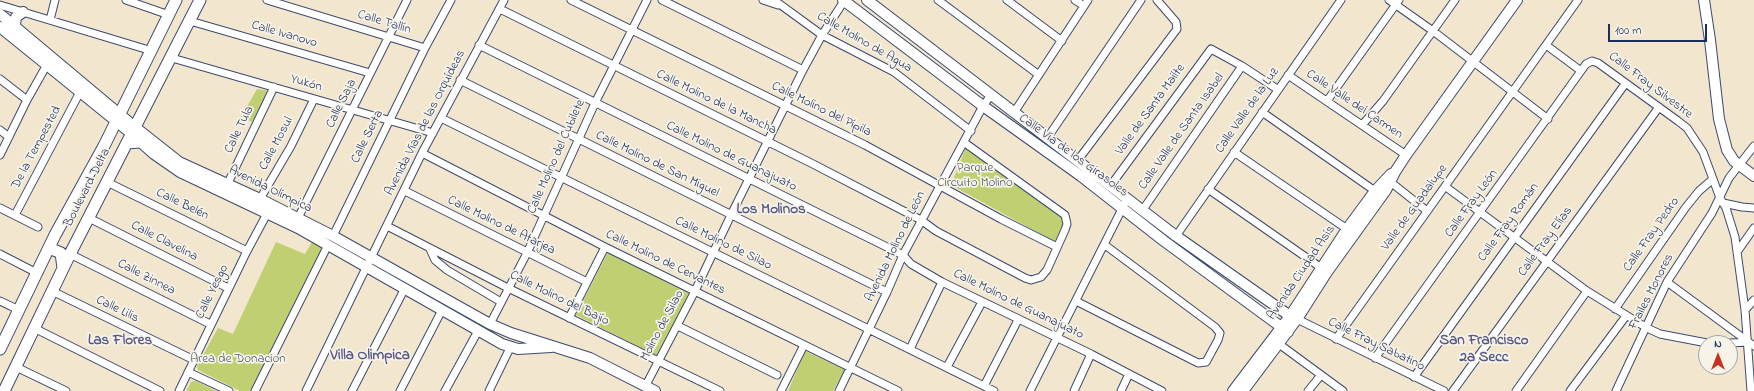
<!DOCTYPE html>
<meta charset="utf-8">
<style>
body{margin:0}
#map{position:relative;width:1754px;height:391px;overflow:hidden;background:#f3e6ce;font-family:"Indie Flower",sans-serif}
canvas{display:block}
.north{position:absolute;left:1698px;top:335px;width:40px;height:40px;box-sizing:border-box;background:#f7f3e8;border:1px solid #9fa5b1;border-radius:50%;rotate:0deg;font-size:11px;font-weight:700;line-height:16px;text-align:center;color:#1b2f5e}
.north::after{content:'';display:block;margin:auto;width:14px;height:18px;background:#c8321e;clip-path:polygon(50% 0,100% 100%,50% 72%,0 100%)}
.scale{position:absolute;left:1608px;top:24px;width:99px;height:18px;box-sizing:border-box;border:2px solid #1b2f5e;border-top:0;padding-left:5px;font-size:12px;line-height:14px;white-space:nowrap;color:#1b2f5e;-webkit-text-stroke:3px #f7f3e8;paint-order:stroke}
</style>
<div id="map">
<canvas width="1754" height="391"></canvas>
<div class="north">N</div>
<div class="scale">100 m</div>
</div>
<script>
const ctx = document.querySelector('canvas').getContext('2d');
ctx.lineJoin = 'round';
function fill(path, color) {
  ctx.fillStyle = color;
  ctx.fill(path, 'evenodd');
}
function shape(rows) {
  const path = new Path2D();
  for (const r of rows) {
    path.moveTo(r[0], r[1]);
    for (let i = 2; i < r.length; i += 2) path.lineTo(r[i], r[i + 1]);
  }
  return path;
}
function stroke(path, color, width, dash) {
  ctx.strokeStyle = color;
  ctx.lineWidth = width;
  ctx.lineCap = dash ? 'butt' : 'round';
  ctx.setLineDash(dash || []);
  ctx.stroke(path);
}
function drawText(font, color, halo, rows, align = 'center') {
  ctx.font = font + ' "Indie Flower",sans-serif';
  ctx.lineWidth = 3.5;
  ctx.setLineDash([]);
  ctx.textBaseline = 'middle';
  ctx.strokeStyle = halo;
  ctx.fillStyle = color;
  for (const [text, x, y, turn = 0] of rows) {
    ctx.save();
    ctx.translate(x, y);
    ctx.rotate((+turn || 0) * Math.PI / 180);
    ctx.textAlign = isNaN(turn) ? turn : align;
    if (halo) ctx.strokeText(text, 0, 0);
    ctx.fillText(text, 0, 0);
    ctx.restore();
  }
}
fill(shape([
 [257,89,270,91,252,122,241,117],
 [966,147,1066,221,1065,227,1055,242,951,185],
 [276,242,305,254,312,242,322,247,322,249,251,391,240,391,198,370,197,366,218,328,233,334],
 [608,252,691,294,659,357,576,315],
 [805,351,845,370,833,391,788,391],
 [193,381,196,381,216,391,186,391,191,382]
]), '#c0cf71');
const street = shape([
 [126,0,169,15],
 [267,0,425,48],
 [571,0,865,145,1001,219,1057,247],
 [662,0,803,70],
 [763,0,778,5],
 [774,0,822,35,894,72,971,131],
 [938,0,1039,75],
 [1007,0,1062,41],
 [1075,0,1084,6],
 [1389,0,1433,31,1548,119],
 [0,5,152,51],
 [500,9,813,164,921,220,936,231,1025,278,1031,280,1041,277,1047,270,1065,230,1067,224,1065,215,965,143],
 [50,20,55,0],
 [190,21,370,73],
 [479,45,903,255,911,264,942,282,1091,354,1162,391],
 [1546,45,1581,71],
 [172,58,433,133],
 [1288,75,1406,155],
 [0,79,27,100],
 [460,80,887,292],
 [1327,101,1399,0],
 [1015,111,1088,0],
 [1262,112,1375,191],
 [441,118,994,391],
 [1363,124,1383,101,1455,0],
 [0,130,9,137],
 [1048,137,1141,0],
 [1234,152,1347,229],
 [422,153,605,247,898,391],
 [0,155,27,100,49,61],
 [1078,160,1177,29,1176,22,1157,0],
 [1388,180,1427,211],
 [107,182,247,251],
 [228,183,274,87],
 [1111,185,1211,49,1242,66,1277,89],
 [1446,187,1587,291,1647,328,1660,334,1707,343],
 [1208,189,1320,267],
 [405,191,587,282],
 [260,199,291,146,314,99],
 [1723,203,1742,207,1754,208],
 [0,208,38,227],
 [1142,211,1242,66],
 [15,215,80,92],
 [89,218,228,288],
 [298,218,407,0],
 [387,226,508,288,720,391],
 [333,236,425,48,451,0],
 [1176,236,1341,0],
 [430,249,435,260,447,270,501,302],
 [1737,252,1754,228],
 [0,254,37,273],
 [70,254,210,324],
 [1667,282,1754,346],
 [52,291,194,360],
 [0,301,19,310],
 [1076,301,1198,363,1206,362,1218,340,1220,333,1215,327,1105,245],
 [1615,309,1686,207,1699,191,1713,179],
 [1745,310,1754,300],
 [569,318,605,247],
 [1297,319,1444,391],
 [490,324,527,253,595,103,647,0],
 [678,326,777,375],
 [34,328,160,391],
 [1336,339,1578,0],
 [1730,343,1748,342],
 [1279,344,1343,391],
 [910,349,942,282],
 [1375,358,1586,64,1592,61,1598,63,1678,121,1687,128,1703,152,1720,198,1726,208,1735,237,1745,310,1751,391],
 [16,367,66,391],
 [947,367,982,302],
 [188,372,229,391],
 [1414,377,1625,84],
 [646,385,695,291,731,215,803,70,822,35,844,1],
 [984,386,1018,320],
 [179,391,247,251,269,210],
 [255,391,328,245],
 [306,391,422,153,504,0],
 [352,391,405,288],
 [400,391,442,310],
 [445,391,478,331],
 [489,391,510,348],
 [781,391,804,345],
 [839,391,887,292,903,255,983,106,991,95],
 [1030,391,1127,199],
 [1074,391,1091,354],
 [1121,391,1129,374],
 [1308,391,1321,375],
 [1453,391,1659,107],
 [1516,391,1587,291],
 [1570,391,1626,316],
 [1616,391,1667,282,1712,213,1729,178,1754,146]
]);
const secondary = shape([
 [843,0,983,106,1081,176,1164,241,1288,332],
 [867,0,1176,236,1290,316,1297,319],
 [1704,0,1710,40,1719,119,1727,150,1734,161,1754,176],
 [0,14,136,128,179,162,260,199,333,236,490,324,511,333,590,358,655,391],
 [15,25,16,17,23,12],
 [0,27,126,129,154,154,180,172,298,228,502,344,518,349,551,347],
 [1233,391,1290,316,1347,229,1375,191,1391,174],
 [1243,391,1297,319,1327,272,1386,190,1395,172,1406,155,1517,0]
]);
const primary = shape([
 [127,143,140,142],
 [49,248,61,253,63,268],
 [0,349,55,235,104,146,176,0],
 [4,391,70,254,200,0]
]);
stroke(street, '#3b4a6f', 9);
stroke(secondary, '#3b4a6f', 12);
stroke(primary, '#3b4a6f', 13);
stroke(street, '#fff', 7);
stroke(secondary, '#fff', 10);
stroke(primary, '#fff', 11);
drawText('13px', '#1b2f5e', '#f7f3e8', [
 ["Calle Tallín",384,23,17],
 ["Calle Ivanovo",284,35,16],
 ["Calle Molino de Agua",864,43,30],
 ["Yukón",306,84,16],
 ["Calle Fray Silvestre",1650,86,37],
 ["Calle Molino de la Mancha",716,103,26],
 ["Calle Saja",342,104,-64],
 ["Calle Valle del Carmen",1354,105,34],
 ["Calle Molino del Pípila",821,110,26],
 ["Valle de Santa Mailte",1151,110,-54],
 ["Calle Valle de la Luz",1248,111,-55],
 ["Avenida Vías de las Orquídeas",426,123,-63],
 ["Calle Tula",240,130,-64],
 ["Calle Valle de Santa Isabel",1182,132,-55],
 ["Calle Serta",368,137,-64],
 ["Calle Mosul",277,144,-62],
 ["De la Tempested",37,148,-62],
 ["Calle Vía de los Girasoles",1073,156,36],
 ["Calle Molino del Cubilete",557,157,-66],
 ["Calle Molino de Guanajuato",731,157,26],
 ["Calle Molino de San Miguel",657,165,26],
 ["Boulevard Delta",88,188,-63],
 ["Avenida Olímpica",270,190,26],
 ["Calle Fray León",1472,204,-54],
 ["Calle Belén",182,205,26],
 ["Valle de Guadalupe",1415,208,-54],
 ["Calle Fray Román",1509,223,-54],
 ["Calle Molino de Atarjea",501,226,26],
 ["Calle Fray Pedro",1652,235,-55],
 ["Calle Clavelina",164,242,27],
 ["Calle Fray Elías",1546,242,-54],
 ["Calle Molino de Silao",723,244,26],
 ["Avenida Molino de León",896,247,-64],
 ["Calle Molino de Cervantes",665,263,26],
 ["Avenida Ciudad Asís",1302,273,-56],
 ["Calle Zinnea",146,278,27],
 ["Calle Yesgo",213,292,-64],
 ["Frailes Monores",1652,292,-63],
 ["Calle Molino del Bajío",559,299,26],
 ["Calle Molino de Guanajuato",1018,305,26],
 ["Calle Lilis",117,310,26],
 ["Molino de Silao",663,326,-62],
 ["Calle Fray Sabatino",1376,345,26]
]);
drawText('13px', '#445763', '#f7f3e8', [
 ["Parque",975,169],
 ["Circuito Molino",975,184],
 ["Area de Donacion",238,360]
]);
drawText('bold 15px', '#565987', '#f7f3e8', [
 ["Los Molinos",771,211],
 ["Las Flores",120,342],
 ["San Francisco",1484,342],
 ["2a Secc",1484,359],
 ["Villa Olimpica",370,357]
]);
</script>
